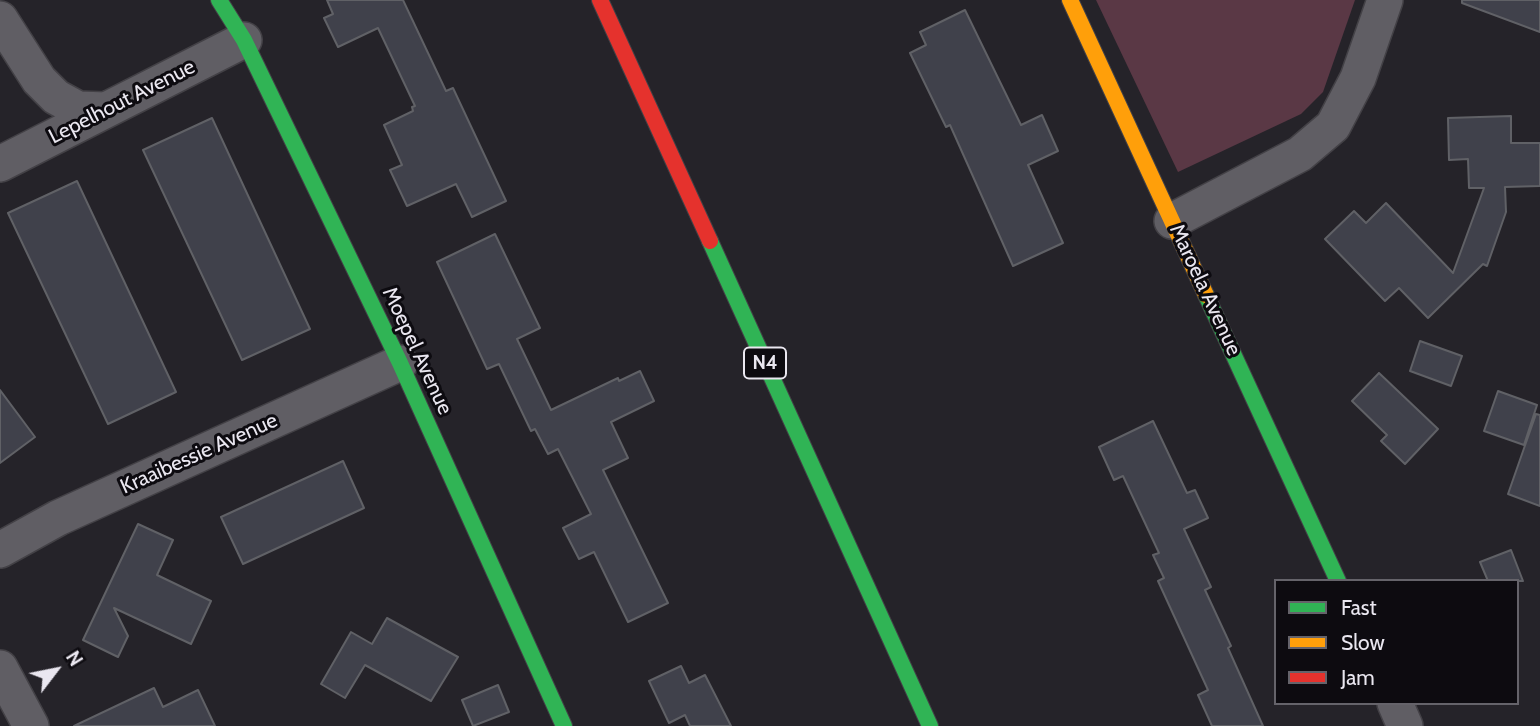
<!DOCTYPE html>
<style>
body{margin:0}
#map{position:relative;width:1540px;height:726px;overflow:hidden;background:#252329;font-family:Cabin,sans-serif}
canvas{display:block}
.legend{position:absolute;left:1274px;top:579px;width:245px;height:126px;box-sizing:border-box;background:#0d0b10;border:2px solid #65636a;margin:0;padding:9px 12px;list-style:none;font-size:21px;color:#eae7f0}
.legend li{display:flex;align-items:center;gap:14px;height:35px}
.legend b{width:35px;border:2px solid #65636a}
.north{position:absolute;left:21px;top:635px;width:70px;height:70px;-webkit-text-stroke:5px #0d0b10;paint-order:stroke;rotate:58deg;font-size:19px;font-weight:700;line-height:28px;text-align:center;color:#eae7f0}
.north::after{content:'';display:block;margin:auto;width:24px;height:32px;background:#eae7f0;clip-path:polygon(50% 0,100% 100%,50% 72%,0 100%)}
</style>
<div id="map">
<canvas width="1540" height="726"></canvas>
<ul class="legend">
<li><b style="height:9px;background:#30b455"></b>Fast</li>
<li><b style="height:9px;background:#ff9f0a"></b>Slow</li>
<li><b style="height:9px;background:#e5322d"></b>Jam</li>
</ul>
<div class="north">N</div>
</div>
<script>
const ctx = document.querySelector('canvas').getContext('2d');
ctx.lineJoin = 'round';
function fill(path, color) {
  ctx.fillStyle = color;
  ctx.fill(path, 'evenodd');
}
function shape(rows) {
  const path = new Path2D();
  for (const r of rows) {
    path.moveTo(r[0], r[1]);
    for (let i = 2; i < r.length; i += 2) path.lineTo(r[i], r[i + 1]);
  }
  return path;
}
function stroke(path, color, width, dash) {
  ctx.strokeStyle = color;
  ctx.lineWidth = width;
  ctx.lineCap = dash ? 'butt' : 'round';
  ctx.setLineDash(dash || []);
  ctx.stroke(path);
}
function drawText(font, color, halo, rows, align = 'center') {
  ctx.font = font + ' Cabin,sans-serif';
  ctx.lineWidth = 6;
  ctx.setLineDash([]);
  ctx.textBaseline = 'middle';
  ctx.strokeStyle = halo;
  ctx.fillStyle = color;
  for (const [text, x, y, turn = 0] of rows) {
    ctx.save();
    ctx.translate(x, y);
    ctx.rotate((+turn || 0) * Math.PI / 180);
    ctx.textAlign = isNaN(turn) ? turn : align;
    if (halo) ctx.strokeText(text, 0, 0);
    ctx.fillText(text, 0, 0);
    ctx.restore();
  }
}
fill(shape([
 [1096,0,1355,0,1323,92,1301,114,1178,172]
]), '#5a3845');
const building = shape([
 [327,0,403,0,446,91,453,88,506,201,472,217,456,184,407,206,390,170,402,165,384,125,413,111,412,107,415,106,378,28,338,47,324,18,333,14,327,0],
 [1462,0,1540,0,1540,32,1462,3,1462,0],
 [965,10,1021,125,1042,115,1058,151,1028,165,1063,243,1013,266,950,125,946,127,910,53,926,45,920,32,965,10],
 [1511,116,1511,143,1540,143,1540,186,1505,187,1506,212,1487,266,1483,264,1428,318,1399,288,1385,301,1325,239,1354,211,1366,223,1386,203,1453,273,1484,188,1469,188,1468,159,1449,160,1448,118,1511,116],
 [212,118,310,329,242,360,143,150,212,118],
 [77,181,176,392,108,424,8,213,77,181],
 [495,234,540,328,517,339,551,410,618,378,619,381,640,371,654,401,611,422,628,458,603,470,668,603,628,622,594,552,579,559,563,528,591,514,558,449,548,454,535,429,531,431,499,364,487,369,437,262,495,234],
 [1420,341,1462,356,1451,386,1410,371,1420,341],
 [1379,373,1438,429,1405,464,1381,441,1387,435,1352,401,1379,373],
 [0,390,35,437,0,463,0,390],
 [1498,391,1537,405,1524,445,1484,431,1498,391],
 [1536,414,1540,415,1540,506,1508,494,1536,414],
 [1153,421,1187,493,1195,490,1208,518,1184,529,1211,587,1205,590,1231,646,1228,648,1263,726,1212,726,1198,695,1208,690,1158,581,1164,578,1153,555,1159,553,1123,476,1114,480,1099,447,1153,421],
 [343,461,364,508,243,564,221,517,343,461],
 [138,524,173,540,157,575,211,601,191,644,114,608,128,636,118,657,83,640,138,524],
 [1511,550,1523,581,1488,581,1480,562,1511,550],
 [387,618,458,657,431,701,365,665,345,698,321,684,351,632,372,644,387,618],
 [681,666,689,683,705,675,731,726,690,726,685,715,669,723,649,681,681,666],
 [498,685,509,712,473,726,462,700,498,685],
 [154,688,163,707,198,690,215,726,74,726,154,688]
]);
fill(building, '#40414b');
stroke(building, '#606166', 2);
const street = shape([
 [0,19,39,80,56,97,78,109,106,110],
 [0,164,244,40],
 [1172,221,1300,154,1333,126,1358,78,1385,0],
 [0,550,58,518,400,363],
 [0,668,31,726],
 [1395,703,1405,726]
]);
const fast = shape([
 [219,0,244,40,400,363,564,726],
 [710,241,930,726],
 [1206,295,1338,581]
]);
const slow = shape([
 [1070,0,1206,295]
]);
const jam = shape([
 [600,0,710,241]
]);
stroke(street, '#434146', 38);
stroke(fast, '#434146', 18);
stroke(slow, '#434146', 18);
stroke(jam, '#434146', 18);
stroke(street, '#605e64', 35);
stroke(fast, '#30b455', 16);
stroke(slow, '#ff9f0a', 16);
stroke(jam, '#e5322d', 16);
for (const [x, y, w] of [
 [765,363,42]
]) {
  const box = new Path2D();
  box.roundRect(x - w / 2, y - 15.5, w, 31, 5);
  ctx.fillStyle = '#0d0b10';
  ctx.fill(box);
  stroke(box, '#eae7f0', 2);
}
drawText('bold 19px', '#eae7f0', null, [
 ["N4",765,363]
]);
drawText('21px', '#eae7f0', '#0d0b10', [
 ["Lepelhout Avenue",122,102,-27],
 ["Maroela Avenue",1205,290,65],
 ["Moepel Avenue",417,351,65],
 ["Kraaibessie Avenue",199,454,-24]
]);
</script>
